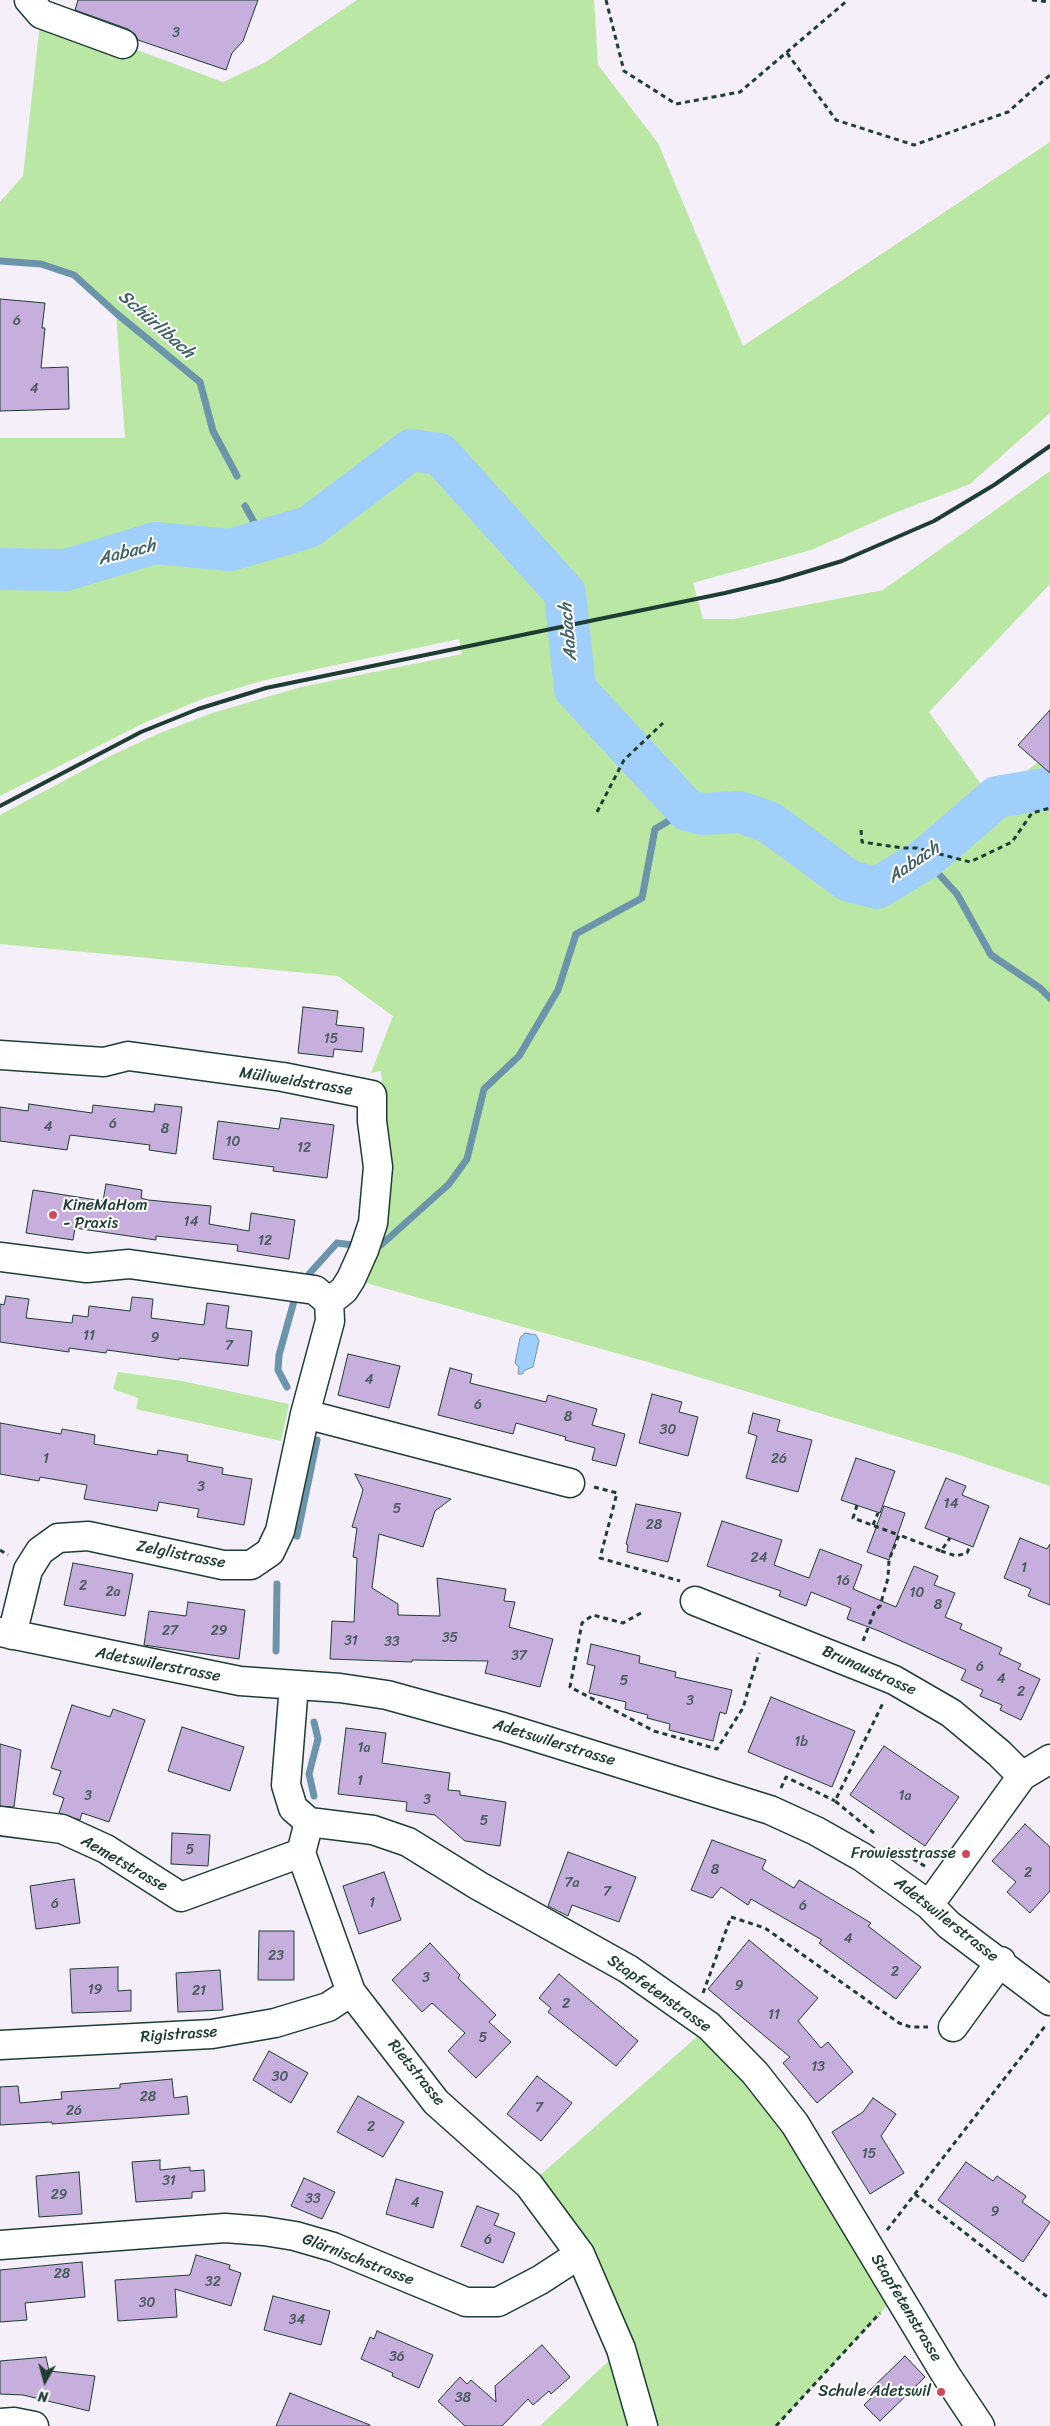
<!DOCTYPE html>
<meta charset="utf-8">
<style>
body{margin:0}
#map{position:relative;width:1050px;height:2426px;overflow:hidden;background:#f4eff8;font-family:Sriracha,sans-serif}
canvas{display:block}
.north{position:absolute;left:20px;top:2356px;width:50px;height:50px;-webkit-text-stroke:4px #fff;paint-order:stroke;rotate:187deg;font-size:14px;font-weight:700;line-height:20px;text-align:center;color:#1f3d34}
.north::after{content:'';display:block;margin:auto;width:18px;height:22px;background:#1f3d34;clip-path:polygon(50% 0,100% 100%,50% 72%,0 100%)}
</style>
<div id="map">
<canvas width="1050" height="2426"></canvas>
<div class="north">N</div>
</div>
<script>
const ctx = document.querySelector('canvas').getContext('2d');
ctx.lineJoin = 'round';
function fill(path, color) {
  ctx.fillStyle = color;
  ctx.fill(path, 'evenodd');
}
function shape(rows) {
  const path = new Path2D();
  for (const r of rows) {
    path.moveTo(r[0], r[1]);
    for (let i = 2; i < r.length; i += 2) path.lineTo(r[i], r[i + 1]);
  }
  return path;
}
function stroke(path, color, width, dash) {
  ctx.strokeStyle = color;
  ctx.lineWidth = width;
  ctx.lineCap = dash ? 'butt' : 'round';
  ctx.setLineDash(dash || []);
  ctx.stroke(path);
}
function drawText(font, color, halo, rows, align = 'center') {
  ctx.font = font + ' Sriracha,sans-serif';
  ctx.lineWidth = 4;
  ctx.setLineDash([]);
  ctx.textBaseline = 'middle';
  ctx.strokeStyle = halo;
  ctx.fillStyle = color;
  for (const [text, x, y, turn = 0] of rows) {
    ctx.save();
    ctx.translate(x, y);
    ctx.rotate((+turn || 0) * Math.PI / 180);
    ctx.textAlign = isNaN(turn) ? turn : align;
    if (halo) ctx.strokeText(text, 0, 0);
    ctx.fillText(text, 0, 0);
    ctx.restore();
  }
}
fill(shape([
 [357,0,594,0,598,65,658,143,743,346,1050,142,1050,413,970,484,892,514,811,550,693,583,703,619,734,619,883,590,1050,471,1050,584,929,712,991,798,1050,753,1050,1486,956,1454,648,1362,359,1281,384,1122,381,1071,371,1073,393,1016,338,976,0,944,0,815,110,756,160,733,212,713,301,687,462,654,459,639,265,680,205,698,146,722,0,796,0,438,125,438,116,313,74,275,41,264,0,261,0,202,23,176,41,14,223,82,264,63],
 [118,1372,182,1381,289,1404,281,1441,136,1409,138,1398,113,1389],
 [709,2026,755,2073,898,2294,776,2426,540,2426,621,2349,529,2185]
]), '#bbe7a4');
const water = shape([
 [525,1333,536,1335,539,1341,533,1367,525,1370,522,1374,518,1374,519,1367,515,1363,520,1338,525,1333]
]);
fill(water, '#a0cffb');
stroke(water, '#6c95ab', 1);
stroke(shape([
 [0,261,41,264,74,275,116,313,200,382,213,431,237,476],
 [245,506,264,540],
 [925,859,957,894,991,955,1040,988,1050,998],
 [381,1245,449,1184,467,1159,484,1089,519,1056,558,990,576,934,642,898,655,829,687,810],
 [309,1274,337,1243,353,1245],
 [287,1387,278,1370,279,1355,294,1301],
 [297,1536,317,1440],
 [276,1651,277,1584],
 [314,1796,309,1774,318,1739,314,1722]
]), '#6c95ab', 7);
stroke(shape([
 [0,569,66,570,155,543,230,550,309,527,411,450,440,454,565,593,575,689,687,810,702,814,740,812,769,822,849,881,877,888,925,859,997,797,1050,788]
]), '#a0cffb', 42);
const building = shape([
 [78,0,258,0,243,41,232,53,226,70,138,40,135,34,128,29,75,10,78,0],
 [0,299,45,303,42,328,45,328,41,368,68,367,69,409,0,411,0,299],
 [1050,710,1050,773,1018,745,1050,710],
 [303,1007,338,1011,336,1025,364,1028,362,1052,334,1049,333,1057,298,1053,303,1007],
 [29,1104,92,1113,93,1105,154,1112,155,1104,182,1107,176,1154,149,1150,150,1145,70,1135,67,1150,0,1141,0,1107,28,1111,29,1104],
 [281,1118,334,1125,327,1178,273,1171,274,1167,213,1159,218,1121,279,1129,281,1118],
 [106,1184,142,1190,141,1198,148,1200,211,1206,209,1224,249,1231,251,1213,295,1220,289,1259,237,1251,238,1245,156,1236,156,1240,75,1228,73,1240,26,1233,33,1190,103,1201,106,1184],
 [6,1296,29,1299,26,1318,72,1323,73,1315,88,1317,89,1306,130,1311,132,1297,153,1299,151,1318,204,1325,207,1303,229,1306,226,1328,252,1331,248,1366,179,1358,179,1360,107,1350,106,1353,69,1348,69,1352,0,1342,0,1304,4,1305,6,1296],
 [348,1354,400,1366,389,1408,338,1395,348,1354],
 [450,1368,472,1374,470,1383,546,1402,548,1395,597,1409,592,1425,625,1434,616,1466,592,1460,595,1448,565,1440,566,1437,516,1423,513,1434,438,1415,450,1368],
 [652,1394,682,1402,679,1412,698,1417,688,1456,639,1443,652,1394],
 [753,1413,780,1420,777,1431,812,1440,798,1492,746,1478,757,1436,748,1433,753,1413],
 [0,1423,61,1434,62,1429,95,1435,94,1444,157,1455,158,1450,188,1455,187,1461,223,1468,222,1474,252,1479,244,1525,197,1517,199,1509,159,1502,157,1511,84,1499,87,1485,40,1477,39,1481,0,1474,0,1423],
 [856,1458,895,1471,880,1513,841,1500,856,1458],
 [355,1474,451,1499,435,1511,423,1547,379,1534,372,1588,398,1604,398,1615,440,1616,437,1578,506,1589,504,1601,515,1602,509,1627,553,1639,540,1687,485,1673,488,1661,412,1660,412,1662,330,1659,332,1621,354,1622,357,1558,353,1557,357,1528,352,1527,363,1490,355,1474],
 [946,1478,966,1486,962,1495,989,1506,973,1547,925,1528,946,1478],
 [636,1504,681,1513,668,1562,627,1552,628,1545,626,1544,636,1504],
 [884,1506,905,1513,889,1560,867,1552,884,1506],
 [722,1521,782,1540,774,1565,809,1578,820,1549,862,1565,853,1589,896,1607,914,1566,938,1576,934,1585,955,1593,945,1617,962,1624,960,1629,1002,1648,999,1654,1021,1664,1018,1669,1040,1679,1021,1720,1000,1710,1002,1705,980,1696,983,1690,961,1680,966,1670,879,1631,847,1619,851,1608,811,1592,806,1606,779,1596,781,1591,707,1566,722,1521],
 [1020,1538,1047,1549,1050,1544,1050,1605,1028,1596,1031,1589,1004,1578,1020,1538],
 [73,1563,133,1574,125,1616,64,1605,73,1563],
 [188,1602,245,1610,239,1659,144,1645,149,1611,186,1616,188,1602],
 [591,1644,640,1656,639,1663,676,1672,675,1677,732,1690,726,1714,720,1712,713,1741,669,1730,670,1724,647,1718,648,1715,625,1709,626,1702,589,1693,595,1666,587,1664,591,1644],
 [771,1697,855,1731,832,1787,748,1752,771,1697],
 [72,1705,110,1717,113,1709,145,1720,109,1822,82,1813,80,1820,59,1813,64,1798,53,1794,61,1771,51,1768,72,1705],
 [182,1727,244,1747,230,1791,168,1771,182,1727],
 [346,1728,386,1733,382,1763,450,1773,448,1790,460,1791,460,1795,506,1802,500,1846,465,1841,435,1815,406,1811,407,1802,338,1794,346,1728],
 [0,1744,21,1750,14,1807,0,1806,0,1744],
 [884,1746,959,1797,925,1846,850,1795,884,1746],
 [1025,1824,1050,1847,1050,1891,1030,1913,1007,1892,1016,1882,992,1861,1025,1824],
 [172,1833,210,1835,208,1866,171,1864,172,1833],
 [712,1840,766,1860,762,1869,794,1888,799,1880,856,1914,871,1923,868,1926,921,1967,896,1999,819,1943,822,1940,751,1899,748,1905,721,1887,712,1898,691,1890,712,1840],
 [568,1852,636,1877,619,1922,572,1905,568,1916,548,1906,568,1852],
 [384,1872,401,1920,359,1934,343,1886,384,1872],
 [74,1879,80,1923,36,1929,30,1886,74,1879],
 [259,1931,294,1931,294,1980,258,1980,259,1931],
 [749,1940,818,1998,798,2021,821,2048,828,2042,853,2072,817,2103,783,2063,790,2057,708,1989,749,1940],
 [430,1943,460,1975,458,1978,496,2015,489,2022,511,2042,476,2078,448,2051,465,2033,432,2003,422,2012,392,1980,430,1943],
 [118,1967,118,1991,131,1990,131,2011,72,2013,70,1969,118,1967],
 [220,1970,223,2010,178,2012,176,1973,220,1970],
 [559,1974,638,2041,616,2066,548,2012,551,2008,539,1998,559,1974],
 [269,2051,308,2073,291,2103,253,2080,269,2051],
 [537,2076,572,2103,541,2141,507,2114,537,2076],
 [172,2079,174,2098,187,2096,189,2114,52,2124,52,2122,0,2125,0,2087,18,2086,20,2103,62,2099,61,2092,120,2088,120,2084,172,2079],
 [358,2096,404,2122,383,2157,337,2132,358,2096],
 [873,2098,896,2114,881,2136,904,2173,870,2194,832,2132,863,2112,873,2098],
 [160,2160,160,2170,190,2167,190,2171,204,2170,205,2191,192,2192,192,2198,136,2202,132,2162,160,2160],
 [966,2162,993,2181,997,2176,1026,2196,1022,2202,1050,2222,1023,2262,938,2200,966,2162],
 [79,2172,82,2214,39,2217,36,2176,79,2172],
 [304,2178,335,2192,322,2219,291,2206,304,2178],
 [396,2179,443,2192,433,2228,386,2214,396,2179],
 [477,2206,499,2214,494,2225,515,2233,503,2263,461,2246,477,2206],
 [196,2255,230,2265,229,2269,241,2273,231,2306,175,2289,177,2317,118,2321,115,2280,190,2275,196,2255],
 [82,2262,85,2297,25,2303,27,2320,0,2322,0,2270,82,2262],
 [273,2296,330,2311,321,2345,264,2330,273,2296],
 [377,2331,433,2355,419,2388,392,2376,393,2373,361,2359,370,2337,374,2339,377,2331],
 [542,2345,570,2377,551,2394,549,2391,533,2405,528,2399,502,2426,465,2426,438,2401,460,2377,467,2384,471,2380,496,2402,495,2386,542,2345],
 [905,2356,925,2377,880,2421,864,2405,872,2397,867,2393,905,2356],
 [46,2357,49,2371,95,2376,89,2411,23,2395,0,2394,0,2361,46,2357],
 [290,2393,370,2425,370,2426,276,2426,290,2393]
]);
fill(building, '#c7afdd');
stroke(building, '#1f3d34', 1);
const minor = shape([
 [29,0,41,14,123,44],
 [0,1055,104,1062,128,1056,283,1077,372,1095,372,1121,378,1167,373,1223,364,1250,351,1279,344,1290,329,1302],
 [0,1257,87,1268,129,1264,315,1290,329,1302,330,1321,305,1414,280,1531,270,1552,251,1565,223,1565,88,1536,58,1538,40,1551,28,1570,12,1635],
 [305,1414,570,1483],
 [695,1601,894,1680,951,1713,999,1753,1022,1776],
 [0,1632,240,1681,340,1688,387,1695,503,1727,770,1810,816,1831,862,1857,929,1905,949,1925,1050,2001],
 [294,1685,286,1785,293,1808,309,1822],
 [0,1821,62,1829,106,1849,181,1897,301,1853],
 [309,1822,373,1830,408,1842,479,1886,628,1969,709,2026,755,2073,795,2124,946,2375,980,2426],
 [309,1822,301,1853,351,1992,436,2102,529,2185,580,2254,621,2349,643,2426],
 [929,1905,1022,1776,1050,1759],
 [953,2027,1001,1961],
 [0,2045,212,2034,275,2023,328,2007,351,1992],
 [0,2245,225,2228,264,2231,295,2236,333,2247,466,2302,498,2302,540,2280,580,2254],
 [0,2423,14,2422,34,2426]
]);
stroke(minor, '#1f3d34', 31);
stroke(shape([
 [606,0,624,71,676,104,740,92,848,0],
 [1032,0,1050,2],
 [787,53,836,120,914,145,1008,112,1050,75],
 [597,812,624,760,663,723],
 [861,830,862,842,903,848,917,848,970,862,1012,842,1032,813,1050,808],
 [594,1487,617,1493,600,1558,680,1581],
 [857,1505,853,1518,899,1535],
 [873,1525,878,1513],
 [0,1550,8,1555],
 [941,1551,956,1556,967,1553,970,1546],
 [641,1613,623,1623,593,1615,582,1623,570,1687,654,1731,717,1749,743,1708,759,1653],
 [863,1641,875,1610,880,1606,888,1578,889,1560,899,1535,941,1551,950,1538],
 [781,1788,786,1777,835,1801],
 [874,1833,835,1801,883,1703],
 [898,1849,926,1867],
 [703,1993,731,1917,765,1928,899,2023,911,2027,928,2027],
 [915,2194,1050,2299],
 [887,2230,1046,2025],
 [776,2426,880,2313]
]), '#1f3d34', 3, [5, 4]);
stroke(minor, '#fff', 28);
stroke(shape([
 [0,806,141,732,198,709,266,688,725,593,779,580,842,561,934,521,994,485,1050,446]
]), '#1f3d34', 4);
for (const [x, y, r, color] of [
 [53,1215,5,"#d1495b"],
 [966,1854,5,"#d1495b"],
 [941,2392,5,"#d1495b"]
]) {
  const dot = new Path2D();
  dot.arc(x, y, r, 0, 2 * Math.PI);
  ctx.fillStyle = color;
  ctx.fill(dot);
  stroke(dot, '#fff', 2);
}
drawText('14px', '#495a5e', null, [
 ["3",176,33],
 ["6",17,321],
 ["4",34,389],
 ["15",331,1039],
 ["6",113,1124],
 ["4",48,1127],
 ["8",165,1129],
 ["10",233,1142],
 ["12",304,1148],
 ["14",191,1222],
 ["12",265,1241],
 ["11",89,1336],
 ["9",155,1338],
 ["7",229,1346],
 ["4",369,1380],
 ["6",478,1405],
 ["8",568,1417],
 ["30",668,1430],
 ["1",46,1459],
 ["26",779,1459],
 ["3",201,1487],
 ["14",951,1504],
 ["5",397,1509],
 ["28",654,1525],
 ["24",759,1558],
 ["1",1024,1568],
 ["16",843,1581],
 ["2",83,1586],
 ["2a",113,1592],
 ["10",917,1593],
 ["8",938,1605],
 ["27",170,1631],
 ["29",219,1631],
 ["35",450,1638],
 ["31",351,1641],
 ["33",392,1642],
 ["37",519,1656],
 ["6",980,1667],
 ["4",1001,1679],
 ["5",624,1681],
 ["2",1021,1692],
 ["3",690,1701],
 ["1b",801,1742],
 ["1a",364,1748],
 ["1",360,1781],
 ["3",88,1796],
 ["1a",905,1796],
 ["3",427,1800],
 ["5",484,1821],
 ["5",190,1850],
 ["8",715,1870],
 ["2",1028,1873],
 ["7a",572,1883],
 ["7",607,1892],
 ["1",372,1903],
 ["6",55,1904],
 ["6",803,1906],
 ["4",848,1939],
 ["23",276,1956],
 ["2",895,1972],
 ["3",426,1978],
 ["9",739,1986],
 ["19",95,1990],
 ["21",199,1991],
 ["2",566,2004],
 ["11",774,2015],
 ["5",483,2038],
 ["13",818,2067],
 ["30",280,2077],
 ["28",148,2097],
 ["7",539,2108],
 ["26",74,2111],
 ["2",371,2127],
 ["15",869,2154],
 ["31",169,2181],
 ["29",59,2195],
 ["33",313,2199],
 ["4",415,2203],
 ["9",995,2212],
 ["6",488,2240],
 ["28",62,2274],
 ["32",213,2282],
 ["30",147,2303],
 ["34",297,2320],
 ["36",397,2357],
 ["38",463,2398]
]);
drawText('16px', '#1f3d34', '#fff', [
 ["Müliweidstrasse",296,1082,9],
 ["Zelglistrasse",181,1555,11],
 ["Adetswilerstrasse",158,1665,11],
 ["Brunaustrasse",869,1671,24],
 ["Adetswilerstrasse",554,1743,17],
 ["Aemetstrasse",124,1864,30],
 ["Adetswilerstrasse",946,1920,38],
 ["Stapfetenstrasse",659,1994,35],
 ["Rigistrasse",179,2035,-4],
 ["Rietstrasse",416,2073,51],
 ["Glärnischstrasse",358,2260,21],
 ["Stapfetenstrasse",906,2308,59]
]);
drawText('16px', '#1f3d34', '#fff', [
 ["KineMaHom",63,1206,"left"],
 ["- Praxis",63,1224,"left"],
 ["Frowiesstrasse",956,1854],
 ["Schule Adetswil",931,2392]
], 'right');
drawText('italic 18px', '#3f6266', '#fff', [
 ["Schürlibach",156,325,41],
 ["Aabach",127,553,-14],
 ["Aabach",569,632,-95],
 ["Aabach",914,863,-34]
]);
</script>
